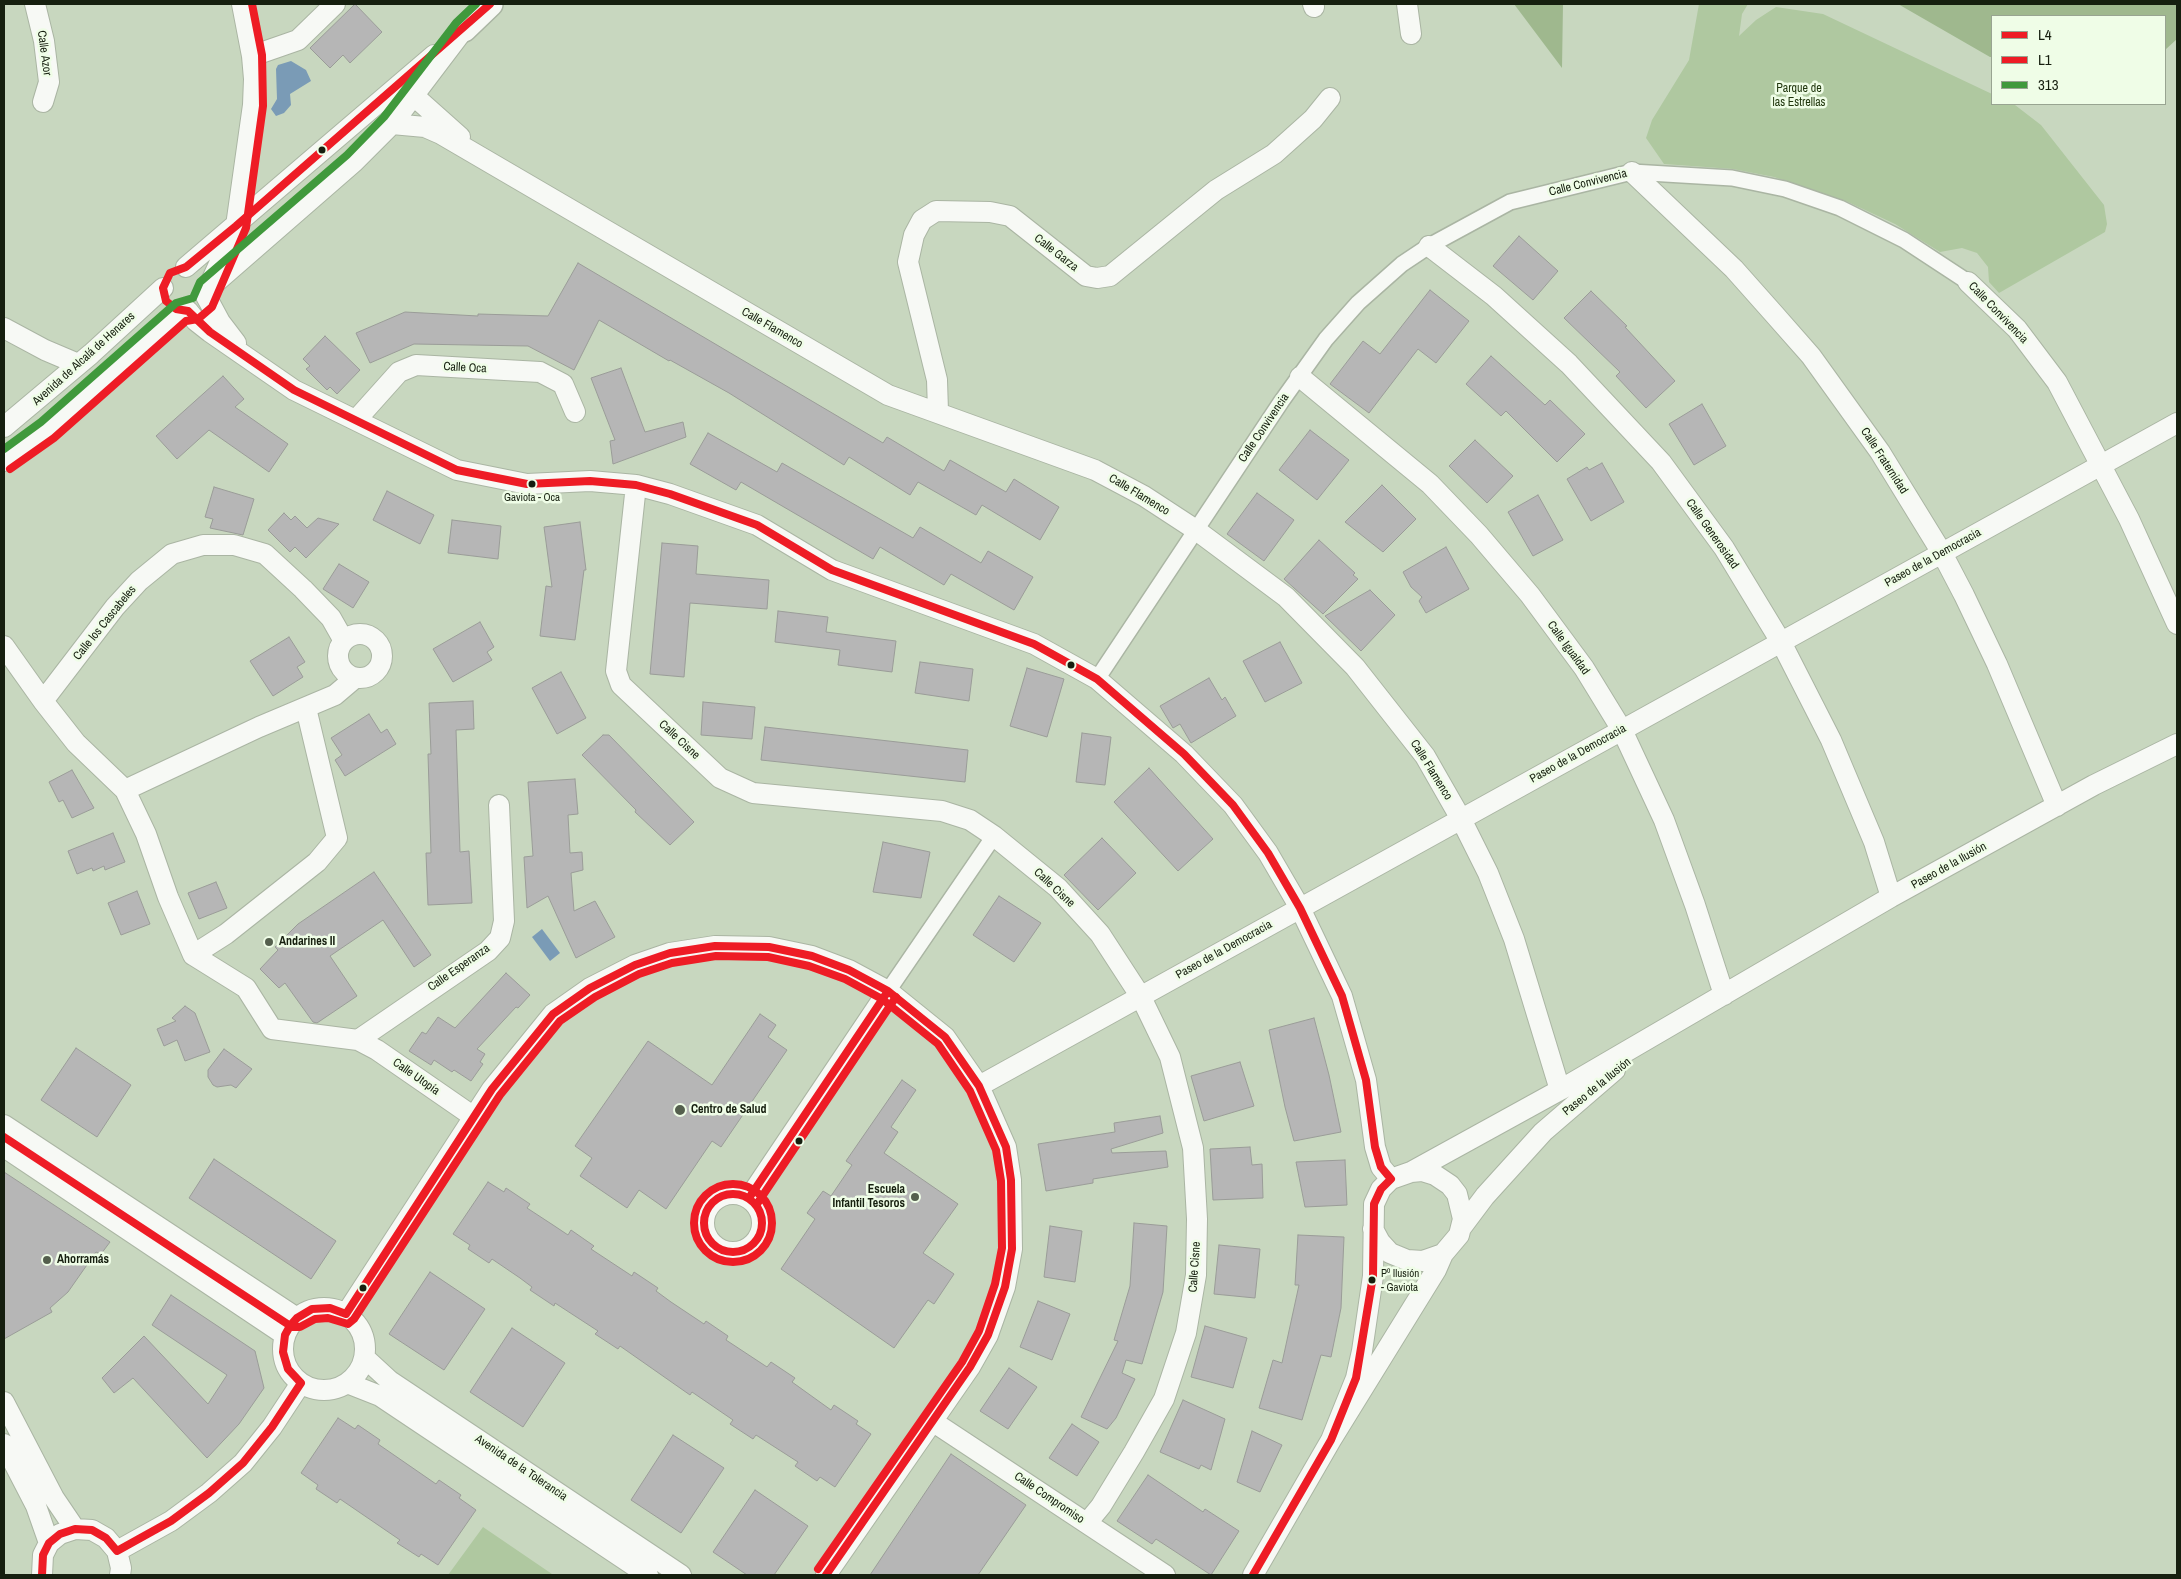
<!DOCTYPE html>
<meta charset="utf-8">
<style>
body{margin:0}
#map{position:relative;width:2181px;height:1579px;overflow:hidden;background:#c8d7bf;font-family:"Archivo Narrow",sans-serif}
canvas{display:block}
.frame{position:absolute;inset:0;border:5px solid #161f0f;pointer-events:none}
.legend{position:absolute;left:1991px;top:15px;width:175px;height:90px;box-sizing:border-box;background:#effde7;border:1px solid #98a491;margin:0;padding:6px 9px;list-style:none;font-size:15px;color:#161f0f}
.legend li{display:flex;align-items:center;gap:10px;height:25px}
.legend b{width:25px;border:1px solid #98a491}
</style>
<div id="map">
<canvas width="2181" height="1579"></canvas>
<div class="frame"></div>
<ul class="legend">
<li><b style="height:6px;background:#ee1c25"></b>L4</li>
<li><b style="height:6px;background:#ee1c25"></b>L1</li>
<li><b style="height:6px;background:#40993c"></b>313</li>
</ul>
</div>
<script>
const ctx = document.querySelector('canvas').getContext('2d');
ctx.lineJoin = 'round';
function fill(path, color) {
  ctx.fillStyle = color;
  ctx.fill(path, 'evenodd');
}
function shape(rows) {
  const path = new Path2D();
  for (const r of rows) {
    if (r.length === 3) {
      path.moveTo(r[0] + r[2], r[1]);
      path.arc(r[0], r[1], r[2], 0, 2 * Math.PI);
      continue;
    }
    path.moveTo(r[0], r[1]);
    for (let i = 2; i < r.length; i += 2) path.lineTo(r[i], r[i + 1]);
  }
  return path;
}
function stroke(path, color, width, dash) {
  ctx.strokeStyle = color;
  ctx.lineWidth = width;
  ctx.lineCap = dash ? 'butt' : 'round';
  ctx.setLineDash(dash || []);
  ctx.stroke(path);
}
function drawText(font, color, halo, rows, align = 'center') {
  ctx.font = font + ' "Archivo Narrow",sans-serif';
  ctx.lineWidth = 5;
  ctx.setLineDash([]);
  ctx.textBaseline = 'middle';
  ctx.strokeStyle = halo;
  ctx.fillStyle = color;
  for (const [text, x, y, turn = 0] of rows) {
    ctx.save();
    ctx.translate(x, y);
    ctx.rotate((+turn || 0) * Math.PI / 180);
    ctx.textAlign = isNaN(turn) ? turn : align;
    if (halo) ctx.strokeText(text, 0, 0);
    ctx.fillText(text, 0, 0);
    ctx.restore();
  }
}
fill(shape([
 [1699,4,1748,4,1742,14,1739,36,1756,20,1776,7,1823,14,1992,94,1992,104,2015,105,2041,125,2104,205,2107,224,2105,232,1999,293,1989,282,1988,267,1977,253,1962,248,1940,252,1895,224,1848,202,1774,177,1733,169,1664,164,1646,138,1652,120,1689,60],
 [483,1527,552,1574,448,1575]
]), '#afc8a0');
fill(shape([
 [1514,4,1563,4,1562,68],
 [1898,4,2177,4,2177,39,2165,50,2165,16,1992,16,1992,57,1990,57]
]), '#9fb88e');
fill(shape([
 [291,61,306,70,311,81,290,94,291,105,284,113,276,116,271,109,277,99,276,69,278,65],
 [542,929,560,953,550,961,532,937]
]), '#7a9bb6');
const building = shape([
 [355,4,382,32,350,63,343,55,330,68,310,48,355,4],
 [1519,236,1558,271,1533,300,1493,266,1519,236],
 [578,263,883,443,887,437,944,471,950,460,1006,492,1014,479,1059,507,1040,540,982,505,976,515,918,482,910,495,849,457,844,465,729,393,670,360,669,361,599,320,574,370,528,346,414,344,370,363,356,333,405,312,478,316,478,314,548,316,578,263],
 [1430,290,1469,321,1436,363,1418,349,1369,413,1330,384,1363,341,1380,354,1430,290],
 [1591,291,1627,326,1625,327,1675,381,1646,408,1616,376,1620,372,1564,318,1591,291],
 [325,336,360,370,337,394,330,387,327,390,306,369,310,366,303,359,325,336],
 [1491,356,1545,405,1550,400,1585,434,1557,462,1506,411,1501,416,1466,384,1491,356],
 [621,368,645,432,683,422,686,437,613,464,610,441,615,440,591,378,621,368],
 [223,376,244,399,235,407,288,444,269,472,209,430,177,459,156,436,223,376],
 [1702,404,1726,446,1694,465,1669,424,1702,404],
 [1310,430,1349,460,1317,500,1279,470,1310,430],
 [708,433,777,472,782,463,913,538,920,527,981,563,988,551,1033,577,1014,610,951,574,944,585,880,547,873,559,741,482,736,490,690,464,708,433],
 [1475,440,1513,476,1487,503,1449,466,1475,440],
 [1602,463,1624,502,1591,521,1567,479,1587,467,1589,470,1602,463],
 [1382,485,1416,519,1383,552,1345,522,1382,485],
 [214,487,254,499,243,535,210,528,213,519,205,517,214,487],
 [387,491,434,515,420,544,373,520,387,491],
 [1257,493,1294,520,1264,561,1227,534,1257,493],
 [1538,495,1563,540,1533,556,1508,512,1538,495],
 [284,513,291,520,295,516,307,528,318,518,339,524,306,558,295,547,290,552,268,530,284,513],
 [452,520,501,526,498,559,448,553,452,520],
 [580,522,586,570,584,570,575,640,540,636,546,586,552,587,544,527,580,522],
 [1319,540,1355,573,1353,575,1358,579,1323,614,1284,579,1319,540],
 [662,543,698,546,696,574,769,580,767,609,690,603,684,677,650,674,662,543],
 [1446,547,1469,589,1426,613,1419,601,1422,597,1411,587,1403,572,1446,547],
 [339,564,369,582,353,608,323,589,339,564],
 [1370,590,1395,615,1361,651,1325,616,1370,590],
 [778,611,828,617,826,632,896,641,892,672,838,665,840,650,775,642,778,611],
 [480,622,494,647,487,652,492,660,453,682,433,649,480,622],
 [289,637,305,662,297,667,303,677,273,696,250,661,289,637],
 [1280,642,1302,683,1265,702,1243,661,1280,642],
 [920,662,973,669,969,701,915,693,920,662],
 [1027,668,1064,679,1047,737,1010,726,1027,668],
 [561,672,586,718,557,734,532,688,561,672],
 [1209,678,1222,700,1225,697,1236,716,1191,743,1180,724,1173,728,1160,706,1209,678],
 [473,701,474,729,456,730,460,852,469,851,472,903,428,905,426,853,431,853,428,754,431,754,429,703,473,701],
 [703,702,755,707,752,739,701,735,703,702],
 [369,714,381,733,387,729,396,744,345,776,335,760,342,755,331,738,369,714],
 [765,727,968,750,965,782,761,760,765,727],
 [1082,733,1111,737,1105,785,1076,782,1082,733],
 [603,735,609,735,694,822,670,845,635,812,636,810,582,755,603,735],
 [1149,768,1213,839,1178,871,1114,802,1149,768],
 [72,770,94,808,72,818,63,800,59,802,49,782,72,770],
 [575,779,578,814,568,815,570,853,582,852,583,870,571,873,574,911,595,901,615,937,576,958,548,896,527,908,524,857,533,856,528,782,575,779],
 [113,833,125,862,105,870,104,866,93,871,92,868,77,874,68,851,113,833],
 [1102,838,1136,873,1098,910,1064,875,1102,838],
 [883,842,930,852,921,898,873,892,883,842],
 [374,872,431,955,414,967,383,920,330,956,357,996,317,1023,313,1022,285,983,279,988,260,969,278,950,275,947,298,924,374,872],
 [216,882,227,908,199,919,188,893,216,882],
 [137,891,150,924,121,935,108,903,137,891],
 [999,896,1041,923,1014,962,973,935,999,896],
 [506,973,530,995,518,1008,516,1007,477,1049,485,1054,480,1062,483,1064,471,1081,454,1070,452,1072,434,1060,431,1065,409,1051,422,1032,426,1034,438,1017,455,1028,506,973],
 [185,1006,195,1013,210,1052,185,1061,177,1040,164,1046,157,1029,176,1021,172,1018,185,1006],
 [760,1014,776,1025,768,1037,787,1050,721,1147,712,1141,666,1209,639,1190,627,1208,580,1176,592,1158,575,1146,648,1041,712,1085,760,1014],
 [1314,1018,1329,1075,1341,1132,1294,1141,1285,1107,1269,1030,1314,1018],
 [76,1048,131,1085,97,1137,41,1100,76,1048],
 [224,1049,252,1069,236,1088,231,1085,217,1087,213,1085,208,1077,208,1070,224,1049],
 [1240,1062,1254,1106,1204,1121,1191,1076,1240,1062],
 [902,1080,916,1090,891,1127,898,1132,884,1153,958,1204,923,1253,954,1274,934,1304,928,1300,894,1348,781,1269,815,1219,807,1213,823,1191,831,1196,852,1165,846,1161,902,1080],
 [1160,1116,1163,1133,1111,1149,1112,1153,1166,1151,1168,1167,1093,1179,1093,1183,1046,1191,1038,1144,1115,1132,1114,1123,1160,1116],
 [1250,1147,1252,1165,1262,1164,1263,1198,1213,1200,1210,1149,1250,1147],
 [214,1159,336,1241,311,1279,189,1198,214,1159],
 [1345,1160,1347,1205,1305,1207,1296,1162,1345,1160],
 [4,1172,110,1242,101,1254,96,1252,68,1292,50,1308,52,1312,4,1339,4,1172],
 [488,1182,504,1192,506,1188,530,1204,527,1208,553,1225,568,1235,571,1230,594,1246,591,1249,632,1276,634,1272,658,1288,656,1291,671,1302,704,1324,706,1321,728,1336,726,1340,767,1367,771,1362,795,1378,792,1382,831,1410,834,1405,858,1421,856,1424,871,1434,835,1487,820,1477,817,1481,795,1466,798,1462,756,1435,753,1439,730,1424,733,1420,692,1392,690,1395,620,1346,618,1349,595,1334,598,1331,555,1303,554,1306,530,1290,532,1287,520,1278,492,1259,489,1263,468,1249,470,1245,453,1234,488,1182],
 [1134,1223,1167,1226,1163,1292,1142,1364,1126,1360,1122,1373,1135,1379,1116,1418,1107,1429,1081,1417,1118,1341,1114,1340,1130,1286,1134,1223],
 [1050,1226,1082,1231,1075,1282,1044,1277,1050,1226],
 [1298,1235,1344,1237,1341,1308,1331,1357,1321,1355,1302,1420,1259,1408,1273,1360,1282,1363,1299,1285,1295,1285,1298,1235],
 [1219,1245,1260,1249,1255,1298,1214,1294,1219,1245],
 [430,1272,485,1309,444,1370,389,1334,430,1272],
 [171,1295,255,1351,264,1388,239,1424,207,1458,133,1378,114,1393,102,1378,144,1336,208,1404,227,1375,152,1325,171,1295],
 [1038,1301,1070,1314,1052,1360,1020,1347,1038,1301],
 [1205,1326,1247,1338,1233,1388,1191,1377,1205,1326],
 [512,1328,565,1363,523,1427,470,1392,512,1328],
 [1009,1368,1037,1387,1008,1429,980,1411,1009,1368],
 [1183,1400,1225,1419,1211,1470,1201,1465,1199,1469,1160,1452,1183,1400],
 [338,1418,355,1429,358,1425,380,1440,378,1444,436,1484,439,1480,461,1495,459,1498,476,1510,438,1565,421,1554,419,1557,397,1543,400,1540,340,1499,337,1503,316,1489,318,1485,301,1473,338,1418],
 [1072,1424,1099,1442,1077,1476,1049,1458,1072,1424],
 [1252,1431,1282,1445,1260,1492,1237,1482,1252,1431],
 [673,1435,724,1468,681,1533,631,1500,673,1435],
 [951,1454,1026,1505,978,1575,870,1575,951,1454],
 [1148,1475,1203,1512,1205,1509,1239,1531,1211,1575,1156,1539,1152,1544,1117,1521,1148,1475],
 [755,1490,808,1526,774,1575,747,1575,713,1552,755,1490]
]);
fill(building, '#b6b6b6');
stroke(building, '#9a9c98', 1);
const pedestrian = shape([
 [1097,679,1281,402,1326,339,1358,303,1402,264,1429,246,1510,202,1632,172,1732,178,1785,189,1840,208,1904,240,1968,282],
 [888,991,994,836]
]);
const minor = shape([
 [35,4,44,41,49,82,43,102],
 [1313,4,1314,7],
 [1407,4,1411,34],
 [252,56,298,40,335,4],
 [403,93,414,96,460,137],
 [392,124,425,127,441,134,888,395,1095,470,1144,496,1196,530,1286,597,1355,667,1425,756,1461,819,1488,873,1514,939,1560,1090],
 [1632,172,1734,269,1774,314,1811,356,1880,452,1942,553,1964,595,1997,664,2057,806],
 [1429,246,1494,296,1569,364,1661,462,1724,548,1781,642,1831,740,1874,842,1891,897],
 [186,267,434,55],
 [1968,282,2017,329,2057,382,2129,519,2177,624],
 [210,284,236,226,253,105,254,79,252,56,242,4],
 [207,290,354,162,392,124,464,29],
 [206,296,220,322,236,343],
 [188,311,196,321,210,332,294,390,457,470,527,484,590,481,636,485,670,494,757,525,832,570,1034,644,1097,679,1184,754,1233,805,1268,853,1300,908,1342,996,1366,1080,1375,1147,1381,1167,1391,1179],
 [4,328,45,350,78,364],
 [1300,377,1430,484,1479,535,1530,595,1584,668,1622,730,1664,820,1695,905,1724,995],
 [938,411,937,380,908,262,914,235,922,220,936,211,990,212,1010,216,1086,276,1097,278,1110,276,1216,190,1274,154,1313,119,1330,98],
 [356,420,399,372,416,365,540,372,563,384,575,412],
 [4,427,91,354,163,288],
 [4,461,47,430,182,311],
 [636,485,616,671,621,685,720,778,753,793,942,811,970,820,994,836,1058,888,1100,934,1141,997,1170,1057,1193,1148,1197,1219,1196,1275,1186,1333,1164,1399,1134,1452,1101,1506,1087,1523],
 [360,656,22],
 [4,646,43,701,76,743,125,790,146,834,168,897,193,955,246,988,272,1029,358,1040,377,1050,474,1117],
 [43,701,115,607,139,581,172,554,203,545,234,545,265,554,303,589,331,618,344,641],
 [125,790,259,727,335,695,355,678],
 [193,955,226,934,317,862,337,838,306,708],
 [358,1040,488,951,500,938,504,921,499,805],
 [979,1086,2177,423],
 [4,1125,297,1318],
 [4,1147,285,1335],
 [1411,1172,1560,1090,1891,897,2094,785,2177,744],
 [733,1223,29],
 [749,1198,888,991],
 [1461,1228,1485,1196,1543,1132,1615,1070],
 [1373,1229,1380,1242,1390,1253,1407,1260,1423,1261,1443,1254],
 [324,1349,41],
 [346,1314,492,1089,553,1014,590,988,635,965,670,953,715,946,769,947,812,956,849,970,888,991,945,1037,979,1086,1006,1147,1011,1180,1012,1249,1005,1287,988,1335,970,1367,826,1575],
 [365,1358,390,1381,681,1575],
 [347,1383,380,1396,648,1575],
 [4,1402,54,1498,75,1529],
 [932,1421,1165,1575],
 [4,1444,36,1506,49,1543],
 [117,1551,171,1521,209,1493,243,1463,272,1427,301,1383],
 [42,1575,43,1555,49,1543,60,1534,75,1529,92,1530,106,1538,117,1551,121,1568,120,1575],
 [1253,1575,1331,1440,1436,1270,1443,1254,1459,1235,1463,1219,1457,1194,1450,1185,1435,1175,1422,1171,1411,1172,1391,1179,1381,1189,1374,1204,1373,1276,1362,1351,1356,1378,1331,1440]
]);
const tertiary = shape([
 [464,29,490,4]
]);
stroke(pedestrian, '#aab5a3', 18);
stroke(minor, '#aab5a3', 22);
stroke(tertiary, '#aab5a3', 28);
stroke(pedestrian, '#f7f9f5', 15);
stroke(minor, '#f7f9f5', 20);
stroke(tertiary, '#f7f9f5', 25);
stroke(shape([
 [490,4,236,226,186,267,170,273,163,288,166,301,176,309,188,311,210,332,294,390,457,470,527,484,590,481,636,485,670,494,757,525,832,570,1034,644,1097,679,1184,754,1233,805,1268,853,1300,908,1342,996,1366,1080,1375,1147,1381,1167,1391,1179,1381,1189,1374,1204,1373,1276,1356,1378,1331,1440,1253,1575],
 [733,1223,29],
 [749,1198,888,991],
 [42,1575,43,1555,49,1543,60,1534,75,1529,92,1530,106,1538,117,1551,171,1521,209,1493,243,1463,272,1427,301,1383,288,1369,283,1352,285,1335,290,1326,297,1318,312,1309,330,1308,346,1314,492,1089,553,1014,590,988,635,965,670,953,715,946,769,947,812,956,849,970,888,991,945,1037,979,1086,1006,1147,1011,1180,1012,1249,1005,1287,988,1335,970,1367,826,1575]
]), '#ee1c25', 8);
stroke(shape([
 [10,469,54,438,186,321,198,319,212,307,246,228,263,106,262,55,252,4],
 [4,1137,292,1327,300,1327,315,1319,328,1318,348,1324,354,1319,500,1095,560,1021,595,997,639,974,672,963,716,956,768,957,809,966,845,979,882,999,938,1044,970,1091,996,1150,1001,1181,1002,1248,995,1284,979,1331,962,1362,818,1569],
 [733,1223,39],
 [757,1204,896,997]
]), '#ee1c25', 8);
stroke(shape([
 [4,449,41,422,176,303,193,298,200,282,347,155,384,117,456,23,476,4]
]), '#40993c', 8);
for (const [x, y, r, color] of [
 [322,150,4.5,"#161f0f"],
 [532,484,4.5,"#161f0f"],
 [1071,665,4.5,"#161f0f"],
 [269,942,5,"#545f4d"],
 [680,1110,6,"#545f4d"],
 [799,1141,4.5,"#161f0f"],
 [915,1197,5,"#545f4d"],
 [47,1260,5,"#545f4d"],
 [1372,1280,4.5,"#161f0f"],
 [363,1288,4.5,"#161f0f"]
]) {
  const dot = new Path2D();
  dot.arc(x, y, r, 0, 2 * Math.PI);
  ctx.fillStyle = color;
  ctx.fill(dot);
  stroke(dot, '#effde7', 2);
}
drawText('11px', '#161f0f', '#effde7', [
 ["Gaviota - Oca",532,498],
 ["Pº Ilusión",1381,1274,"left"],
 ["- Gaviota",1381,1288,"left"]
]);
drawText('12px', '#161f0f', '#effde7', [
 ["Calle Azor",44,53,82],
 ["Calle Convivencia",1588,183,-14],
 ["Calle Garza",1056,253,38],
 ["Calle Convivencia",1998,313,46],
 ["Calle Flamenco",772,328,30],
 ["Avenida de Alcalá de Henares",84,359,-42],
 ["Calle Oca",465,368,3],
 ["Calle Convivencia",1264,428,-56],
 ["Calle Fraternidad",1884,461,57],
 ["Calle Flamenco",1139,495,31],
 ["Calle Generosidad",1712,534,55],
 ["Paseo de la Democracia",1933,558,-29],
 ["Calle los Cascabeles",105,623,-51],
 ["Calle Igualdad",1568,648,54],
 ["Calle Cisne",679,740,43],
 ["Paseo de la Democracia",1578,754,-29],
 ["Calle Flamenco",1431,770,58],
 ["Paseo de la Ilusión",1949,866,-29],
 ["Calle Cisne",1054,888,43],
 ["Paseo de la Democracia",1224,950,-29],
 ["Calle Esperanza",459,968,-35],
 ["Calle Utopía",416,1077,35],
 ["Paseo de la Ilusión",1597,1087,-39],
 ["Calle Cisne",1195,1267,-86],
 ["Avenida de la Tolerancia",521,1468,34],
 ["Calle Compromiso",1049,1498,34]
]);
drawText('12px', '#1f350c', '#effde7', [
 ["Parque de",1799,89],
 ["las Estrellas",1799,103]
]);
drawText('bold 12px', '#161f0f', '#effde7', [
 ["Andarines II",279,942],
 ["Centro de Salud",691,1110],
 ["Escuela",905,1190,"right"],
 ["Infantil Tesoros",905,1204,"right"],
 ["Ahorramás",57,1260]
], 'left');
</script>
